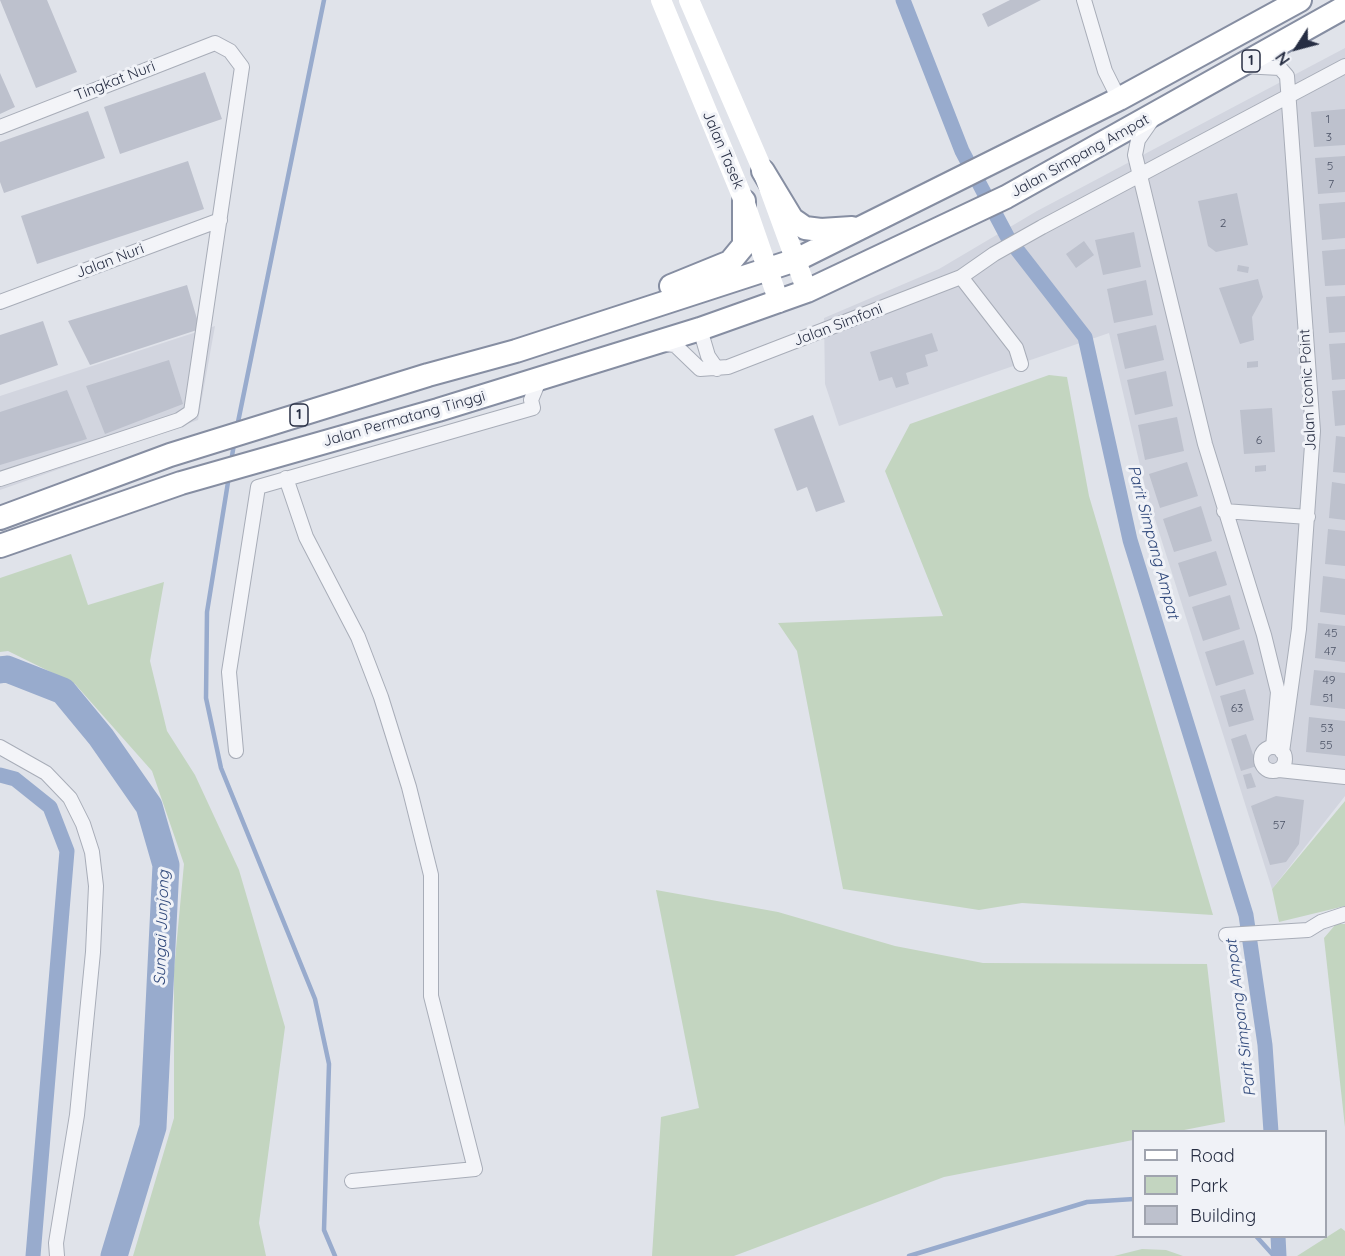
<!DOCTYPE html>
<style>
body{margin:0}
#map{position:relative;width:1345px;height:1256px;overflow:hidden;background:#e0e3ea;font-family:Quicksand,sans-serif}
canvas{display:block}
.legend{position:absolute;left:1132px;top:1130px;width:195px;height:108px;box-sizing:border-box;background:#f0f2f7;border:2px solid #a0a4af;margin:0;padding:8px 10px;list-style:none;font-size:18px;color:#272e43}
.legend li{display:flex;align-items:center;gap:12px;height:30px}
.legend b{width:30px;border:2px solid #a0a4af}
.north{position:absolute;left:1267px;top:18px;width:60px;height:60px;-webkit-text-stroke:4px #f0f2f7;paint-order:stroke;rotate:234deg;font-size:16px;font-weight:700;line-height:24px;text-align:center;color:#272e43}
.north::after{content:'';display:block;margin:auto;width:21px;height:27px;background:#272e43;clip-path:polygon(50% 0,100% 100%,50% 72%,0 100%)}
</style>
<div id="map">
<canvas width="1345" height="1256"></canvas>
<ul class="legend">
<li><b style="height:8px;background:#fff"></b>Road</li>
<li><b style="height:16px;background:#c3d5c0"></b>Park</li>
<li><b style="height:16px;background:#bdc1cd"></b>Building</li>
</ul>
<div class="north">N</div>
</div>
<script>
const ctx = document.querySelector('canvas').getContext('2d');
ctx.lineJoin = 'round';
function fill(path, color) {
  ctx.fillStyle = color;
  ctx.fill(path, 'evenodd');
}
function shape(rows) {
  const path = new Path2D();
  for (const r of rows) {
    if (r.length === 3) {
      path.moveTo(r[0] + r[2], r[1]);
      path.arc(r[0], r[1], r[2], 0, 2 * Math.PI);
      continue;
    }
    path.moveTo(r[0], r[1]);
    for (let i = 2; i < r.length; i += 2) path.lineTo(r[i], r[i + 1]);
  }
  return path;
}
function stroke(path, color, width, dash) {
  ctx.strokeStyle = color;
  ctx.lineWidth = width;
  ctx.lineCap = dash ? 'butt' : 'round';
  ctx.setLineDash(dash || []);
  ctx.stroke(path);
}
function drawText(font, color, halo, rows, align = 'center') {
  ctx.font = font + ' Quicksand,sans-serif';
  ctx.lineWidth = 6;
  ctx.setLineDash([]);
  ctx.textBaseline = 'middle';
  ctx.strokeStyle = halo;
  ctx.fillStyle = color;
  for (const [text, x, y, turn = 0] of rows) {
    ctx.save();
    ctx.translate(x, y);
    ctx.rotate((+turn || 0) * Math.PI / 180);
    ctx.textAlign = isNaN(turn) ? turn : align;
    if (halo) ctx.strokeText(text, 0, 0);
    ctx.fillText(text, 0, 0);
    ctx.restore();
  }
}
fill(shape([
 [1345,48,1345,796,1272,889,1146,491,1109,333,839,426,825,384,824,318,939,269,1037,211],
 [215,326,198,420,0,490,0,396]
]), '#d2d5df');
fill(shape([
 [1049,375,1067,377,1089,496,1213,915,1022,903,979,910,843,889,797,651,778,623,943,616,885,471,910,424],
 [71,554,88,605,164,582,150,661,167,731,195,775,239,870,285,1027,259,1223,266,1256,133,1256,174,1118,174,970,184,864,152,771,75,684,8,651,0,652,0,578],
 [1345,801,1345,906,1279,922,1272,889],
 [656,890,778,912,895,946,983,963,1207,964,1225,1122,1179,1131,1134,1132,1133,1140,944,1177,734,1256,652,1256,661,1117,699,1108],
 [1336,924,1345,924,1345,1127,1324,938],
 [1341,1228,1345,1231,1345,1256,1297,1256],
 [1142,1249,1166,1250,1183,1256,1114,1256]
]), '#c3d5c0');
stroke(shape([
 [237,427,324,0],
 [231,462,234,444],
 [229,476,207,612,206,698,221,768,315,999,329,1064,324,1230,335,1256],
 [1256,1236,1274,1256],
 [909,1256,1087,1202,1134,1199]
]), '#98abcd', 4.5);
stroke(shape([
 [903,0,962,151,1008,238,1085,337,1130,540,1246,915,1265,1045,1271,1132],
 [0,775,15,779,50,807,67,851,33,1256],
 [1278,1236,1279,1256]
]), '#98abcd', 15);
stroke(shape([
 [0,670,7,669,63,691,101,737,149,806,166,865,153,1127,114,1256]
]), '#98abcd', 27);
fill(shape([
 [0,0,47,0,77,72,36,88],
 [1010,0,1041,0,988,27,982,14],
 [205,72,222,119,120,154,104,107],
 [0,73,15,107,0,114],
 [1345,109,1345,145,1314,147,1311,112],
 [88,111,105,158,4,193,0,182,0,142],
 [1345,156,1345,192,1318,194,1315,158],
 [188,161,204,209,37,264,21,216],
 [1237,193,1248,245,1216,252,1208,246,1198,201],
 [1345,202,1345,238,1322,240,1319,204],
 [1134,232,1141,267,1103,275,1095,240],
 [1084,241,1094,255,1076,268,1066,254],
 [1345,249,1345,285,1325,286,1322,251],
 [1238,265,1249,267,1248,273,1237,271],
 [1258,279,1263,297,1252,317,1254,340,1240,344,1219,288],
 [1146,280,1153,315,1114,323,1107,289],
 [187,285,200,329,90,365,68,321],
 [1345,296,1345,332,1329,333,1326,297],
 [43,321,58,365,0,385,0,335],
 [1156,325,1164,360,1125,369,1117,334],
 [932,333,938,351,925,355,928,366,906,373,909,384,896,388,892,377,879,381,870,352],
 [1345,343,1345,379,1332,380,1329,344],
 [169,360,183,404,105,434,86,386],
 [1258,361,1258,367,1247,368,1247,362],
 [1166,371,1173,406,1135,415,1127,380],
 [67,390,87,439,0,465,0,412],
 [1345,390,1345,425,1335,426,1332,391],
 [1272,408,1275,452,1244,454,1240,410],
 [813,415,845,502,816,512,807,487,797,491,774,429],
 [1177,417,1184,451,1145,460,1138,425],
 [1336,436,1345,437,1345,473,1333,472],
 [1187,462,1198,496,1160,508,1149,474],
 [1266,465,1266,471,1255,472,1255,466],
 [1332,482,1345,484,1345,520,1329,518],
 [1201,506,1212,541,1174,552,1163,519],
 [1328,529,1345,531,1345,566,1325,564],
 [1216,551,1227,585,1189,597,1178,563],
 [1323,576,1345,579,1345,615,1320,612],
 [1230,595,1240,629,1203,641,1192,607],
 [1318,623,1345,626,1345,662,1315,658],
 [1244,640,1254,674,1216,686,1205,652],
 [1314,670,1345,673,1345,709,1310,705],
 [1245,689,1254,720,1229,727,1220,696],
 [1309,717,1345,721,1345,756,1306,752],
 [1246,734,1257,766,1241,771,1231,739],
 [1251,773,1256,787,1247,789,1243,775],
 [1276,796,1304,800,1299,844,1286,862,1270,865,1251,806]
]), '#bdc1cd');
const minor = shape([
 [1084,0,1105,71,1119,99],
 [1242,66,1280,68,1287,76,1313,431,1299,629,1282,752],
 [1152,120,1138,140,1135,155,1205,444,1264,635,1278,692,1273,747],
 [0,127,215,43,230,51,242,67,191,412,179,420,0,479],
 [961,277,1016,348,1021,364],
 [0,302,220,220],
 [700,329,708,356,717,369],
 [663,344,675,345,700,369,728,367,961,277,994,254,1042,227,1345,66],
 [286,478,306,537,358,637,381,697,409,787,431,875,431,996,475,1169,352,1181],
 [1224,511,1308,517],
 [0,747,46,773,70,798,83,824,92,852,96,886,93,952,77,1115,56,1243,57,1256],
 [1273,759,12],
 [236,751,229,672,258,487,533,408,531,400,540,378],
 [1279,770,1345,777],
 [1226,935,1308,930,1321,922,1345,914]
]);
const trunk = shape([
 [763,171,792,219,805,228,821,230,852,228],
 [671,286,730,262,744,245,744,201],
 [0,518,170,455,428,375,516,351,796,260,1119,99,1300,0],
 [0,546,181,483,438,410,700,329,807,291,1006,197,1345,7]
]);
stroke(minor, '#a8adb8', 16);
stroke(trunk, '#868ea2', 26);
stroke(minor, '#f3f4f8', 14);
stroke(shape([
 [661,0,744,201,779,302],
 [689,0,763,171,807,291]
]), '#fff', 20);
stroke(trunk, '#fff', 22);
drawText('12px', '#4c5366', null, [
 ["1",1328,119],
 ["3",1329,137],
 ["5",1330,166],
 ["7",1331,184],
 ["2",1223,223],
 ["6",1259,440],
 ["45",1331,633],
 ["47",1330,651],
 ["49",1329,680],
 ["51",1328,698],
 ["63",1237,708],
 ["53",1327,728],
 ["55",1326,745],
 ["57",1279,825]
]);
for (const [x, y, w] of [
 [1251,61,18],
 [299,415,18]
]) {
  const box = new Path2D();
  box.roundRect(x - w / 2, y - 11, w, 22, 4.5);
  ctx.fillStyle = '#f0f2f7';
  ctx.fill(box);
  stroke(box, '#272e43', 1.5);
}
drawText('bold 14px', '#272e43', null, [
 ["1",1251,61],
 ["1",299,415]
]);
drawText('15px', '#272e43', '#f0f2f7', [
 ["Tingkat Nuri",115,81,-21],
 ["Jalan Tasek",723,150,67],
 ["Jalan Simpang Ampat",1080,156,-29],
 ["Jalan Nuri",110,261,-21],
 ["Jalan Simfoni",838,325,-21],
 ["Jalan Iconic Point",1308,390,-93],
 ["Jalan Permatang Tinggi",404,419,-16]
]);
drawText('italic 16px', '#2e477a', '#f0f2f7', [
 ["Parit Simpang Ampat",1153,542,75],
 ["Sungai Junjong",162,928,-88],
 ["Parit Simpang Ampat",1241,1018,-97]
]);
</script>
